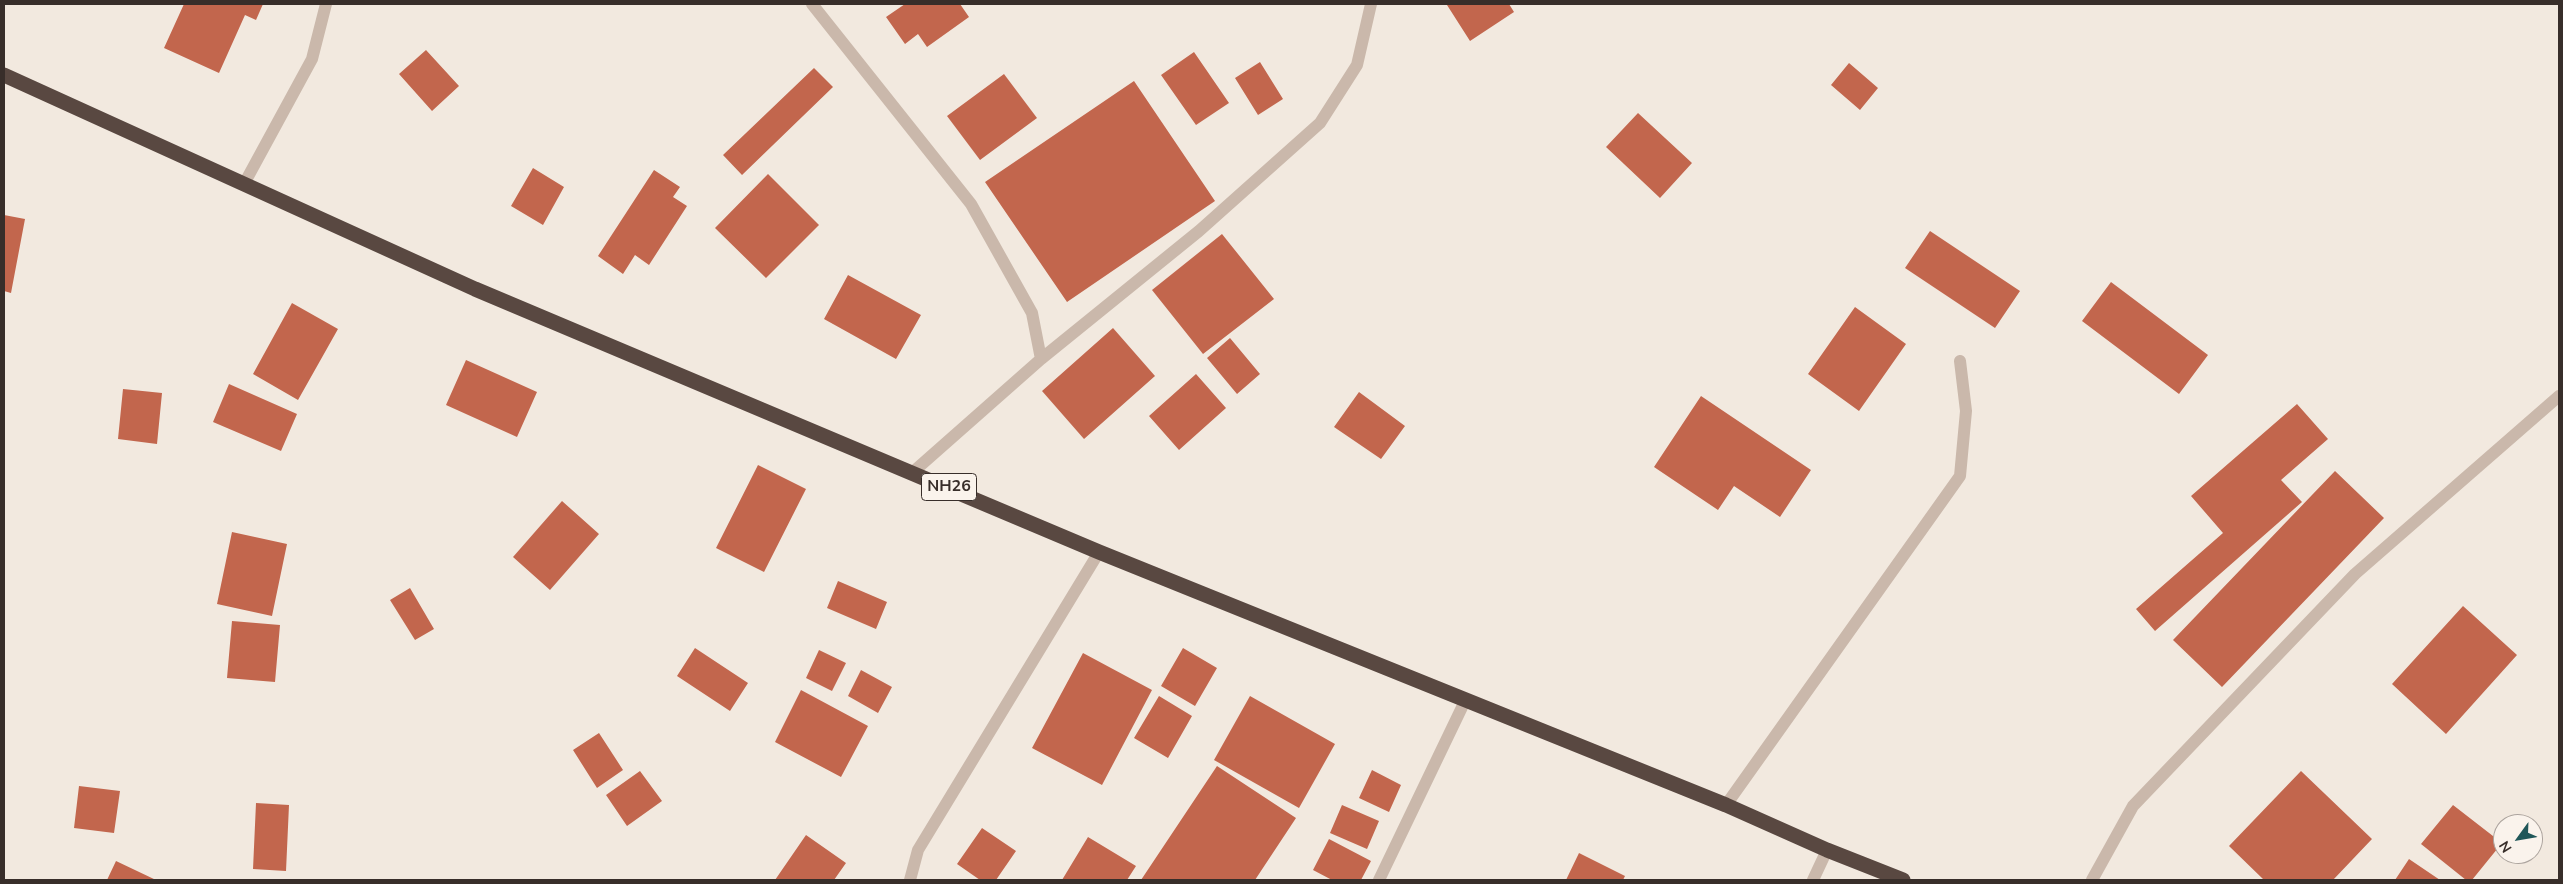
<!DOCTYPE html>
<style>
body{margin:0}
#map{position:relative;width:2563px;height:884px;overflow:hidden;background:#f2e9df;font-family:"Nunito Sans",sans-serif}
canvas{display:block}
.frame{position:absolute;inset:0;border:5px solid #382e2a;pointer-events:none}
.north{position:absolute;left:2493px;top:814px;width:50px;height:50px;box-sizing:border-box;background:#faf3ec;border:1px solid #aca49e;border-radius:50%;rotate:238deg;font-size:14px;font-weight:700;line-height:20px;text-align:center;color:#382e2a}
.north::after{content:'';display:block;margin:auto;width:18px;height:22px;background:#205759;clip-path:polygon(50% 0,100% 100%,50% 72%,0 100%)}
</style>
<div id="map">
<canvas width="2563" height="884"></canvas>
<div class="frame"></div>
<div class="north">N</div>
</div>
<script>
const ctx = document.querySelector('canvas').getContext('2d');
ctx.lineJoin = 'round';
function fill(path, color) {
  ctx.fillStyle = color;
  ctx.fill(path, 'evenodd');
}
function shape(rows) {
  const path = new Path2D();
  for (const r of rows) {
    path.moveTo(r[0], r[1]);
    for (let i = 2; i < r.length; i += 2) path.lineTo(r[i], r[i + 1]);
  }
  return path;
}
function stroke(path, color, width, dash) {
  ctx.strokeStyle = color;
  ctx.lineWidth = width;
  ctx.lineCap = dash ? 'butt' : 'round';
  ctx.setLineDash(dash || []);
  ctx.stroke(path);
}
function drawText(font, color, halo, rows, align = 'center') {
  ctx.font = font + ' "Nunito Sans",sans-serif';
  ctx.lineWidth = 4;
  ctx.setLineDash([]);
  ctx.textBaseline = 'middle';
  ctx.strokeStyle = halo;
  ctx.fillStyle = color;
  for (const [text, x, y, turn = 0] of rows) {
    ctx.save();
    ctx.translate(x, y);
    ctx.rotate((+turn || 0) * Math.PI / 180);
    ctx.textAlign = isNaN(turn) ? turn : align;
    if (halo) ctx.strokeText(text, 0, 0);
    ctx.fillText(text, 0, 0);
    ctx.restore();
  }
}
fill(shape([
 [184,4,263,4,256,20,245,15,219,73,164,48],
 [905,4,960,4,969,17,927,47,918,34,905,44,886,17],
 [1450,4,1509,4,1514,12,1470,41,1447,5],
 [426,50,459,86,432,111,399,74],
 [1194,52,1229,103,1196,125,1161,75],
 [1260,62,1283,99,1258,115,1235,78],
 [1849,63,1878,88,1860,110,1831,85],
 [814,68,833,87,742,175,723,155],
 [1004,74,1037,118,980,160,947,116],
 [1134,81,1215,201,1067,302,985,182],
 [1638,113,1692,163,1660,198,1606,147],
 [533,168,564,187,543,225,511,206],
 [654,170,680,187,673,197,687,206,649,265,635,255,623,274,598,256],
 [768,174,819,225,766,278,715,228],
 [4,215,25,219,11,293,4,291],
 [1930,231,2020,291,1995,328,1905,268],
 [1222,234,1274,299,1203,354,1152,290],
 [848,275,921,315,896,359,824,319],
 [2111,282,2208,355,2179,394,2082,321],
 [292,303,338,329,298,400,253,374],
 [1855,307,1906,344,1859,411,1808,374],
 [1113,328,1155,376,1084,439,1042,391],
 [1230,338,1260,374,1237,394,1207,358],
 [466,360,537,392,517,437,446,405],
 [1196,374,1226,408,1179,450,1149,416],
 [229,384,297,414,281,451,213,422],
 [123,389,162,393,157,444,118,439],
 [1359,392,1405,426,1381,459,1334,427],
 [1701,396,1811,470,1780,517,1734,486,1718,510,1654,467],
 [2297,404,2328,439,2281,480,2302,502,2155,631,2136,609,2223,533,2191,496],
 [758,465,806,489,764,572,716,548],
 [2335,471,2384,518,2222,687,2173,640],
 [562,501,599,534,550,590,513,557],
 [232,532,287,544,272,616,217,604],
 [838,581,887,602,876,629,827,608],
 [410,588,434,629,415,640,390,600],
 [2463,606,2517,655,2446,734,2392,684],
 [232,621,280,625,275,682,227,678],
 [695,648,748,683,730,711,677,676],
 [1183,648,1217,668,1195,706,1161,686],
 [819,650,846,663,832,691,806,678],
 [1083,653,1152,690,1102,785,1032,748],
 [861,670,892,687,878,713,848,696],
 [801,690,868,726,841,777,775,742],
 [1159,696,1192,716,1168,758,1134,738],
 [1250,696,1335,744,1299,808,1214,760],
 [599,733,623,770,597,788,573,750],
 [1217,766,1296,818,1255,880,1141,880],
 [1372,770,1401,785,1389,812,1359,798],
 [640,771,662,801,627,826,606,795],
 [2301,771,2372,839,2333,880,2264,880,2229,846],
 [79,786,120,791,114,833,74,828],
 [256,803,289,805,286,871,253,869],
 [1342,805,1379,821,1367,849,1330,833],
 [2453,805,2502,843,2472,880,2466,880,2421,844],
 [982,828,1016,851,996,880,980,880,957,864],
 [806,835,846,863,834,880,775,880],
 [1088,837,1136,866,1127,880,1062,880],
 [1329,839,1371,861,1361,880,1332,880,1313,870],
 [1579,853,1625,876,1623,880,1566,880],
 [2409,859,2440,880,2395,880],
 [116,861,156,880,107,880]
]), '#c2664d');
stroke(shape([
 [244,184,312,59,326,4],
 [1726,805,1960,476,1966,411,1960,361]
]), '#cab8ab', 12);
stroke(shape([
 [812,4,971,204,1032,313,1041,359,913,472],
 [1041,359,1199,231,1320,123,1357,65,1371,4],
 [910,880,918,850,1099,552],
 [1379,880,1465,701],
 [1813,880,1827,850],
 [2092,880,2133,806,2355,574,2559,396]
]), '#cab8ab', 12);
stroke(shape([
 [4,75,475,289,1099,552,1726,805,1827,850,1903,880]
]), '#594841', 15);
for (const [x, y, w] of [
 [949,487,55]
]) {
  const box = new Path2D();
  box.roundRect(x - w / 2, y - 13.5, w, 27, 4);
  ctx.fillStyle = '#faf3ec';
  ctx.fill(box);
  stroke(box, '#382e2a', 1);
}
drawText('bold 16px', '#382e2a', null, [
 ["NH26",949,487]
]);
</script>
